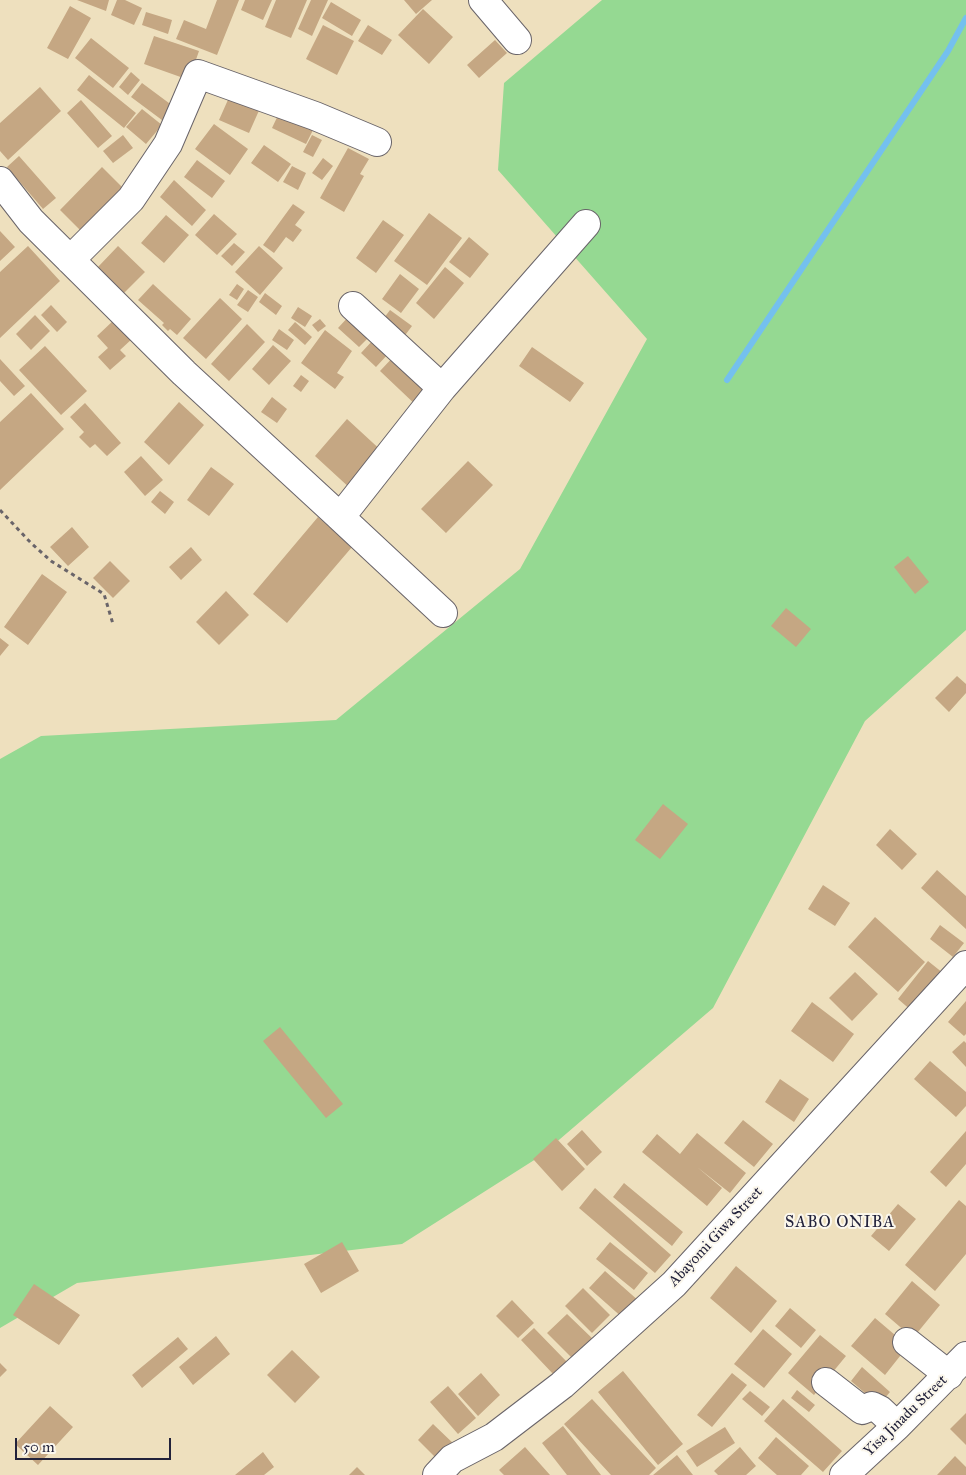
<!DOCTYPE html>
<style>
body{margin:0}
#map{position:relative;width:966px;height:1475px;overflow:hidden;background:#eee0be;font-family:"IM FELL Great Primer",serif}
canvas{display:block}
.scale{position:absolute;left:15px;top:1438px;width:156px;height:22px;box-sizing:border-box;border:2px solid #22223b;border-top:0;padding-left:6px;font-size:15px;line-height:18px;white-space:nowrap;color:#22223b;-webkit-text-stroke:4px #fbf7ec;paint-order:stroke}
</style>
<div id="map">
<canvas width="966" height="1475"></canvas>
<div class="scale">50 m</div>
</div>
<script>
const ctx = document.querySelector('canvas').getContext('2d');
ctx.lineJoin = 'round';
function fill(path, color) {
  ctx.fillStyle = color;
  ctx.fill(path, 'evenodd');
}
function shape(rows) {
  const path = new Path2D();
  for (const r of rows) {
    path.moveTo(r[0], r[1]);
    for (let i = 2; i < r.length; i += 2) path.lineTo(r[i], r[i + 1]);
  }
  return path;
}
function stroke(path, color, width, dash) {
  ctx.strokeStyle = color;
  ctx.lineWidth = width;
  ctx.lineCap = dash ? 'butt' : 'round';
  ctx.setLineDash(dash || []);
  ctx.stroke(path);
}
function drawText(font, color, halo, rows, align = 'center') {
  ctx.font = font + ' "IM FELL Great Primer",serif';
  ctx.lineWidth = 4;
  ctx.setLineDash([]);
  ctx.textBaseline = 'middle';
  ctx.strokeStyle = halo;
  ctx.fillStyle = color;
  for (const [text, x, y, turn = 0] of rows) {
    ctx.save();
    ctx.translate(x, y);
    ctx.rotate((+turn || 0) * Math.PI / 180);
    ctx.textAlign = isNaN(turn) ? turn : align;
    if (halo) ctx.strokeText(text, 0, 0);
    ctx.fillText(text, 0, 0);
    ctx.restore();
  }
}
fill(shape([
 [602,0,966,0,966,630,865,721,713,1008,539,1157,402,1244,77,1283,0,1328,0,759,41,736,336,720,520,569,647,339,498,170,504,83]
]), '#95d992');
stroke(shape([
 [727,380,948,51,966,18]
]), '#74c0ee', 6);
fill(shape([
 [77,0,109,0,106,11],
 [117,0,125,0,142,8,134,25,111,15],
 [217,0,239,0,217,55,176,39,184,20,206,29],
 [245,0,272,0,263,20,241,10],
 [276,0,307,0,291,38,265,27],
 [311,0,328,0,312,36,298,29],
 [404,0,432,0,416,14],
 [331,2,361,20,352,36,322,18],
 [70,6,91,18,68,59,47,48],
 [423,9,453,37,429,64,398,35],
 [146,12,172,20,168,34,142,25],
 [323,25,354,41,337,75,306,59],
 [368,25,392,40,382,55,358,41],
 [154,36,199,51,189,80,144,64],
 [91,38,129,68,113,88,75,58],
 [495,40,507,53,479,78,467,65],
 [131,72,140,80,128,95,119,87],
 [89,75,136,113,124,128,77,90],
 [142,83,181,112,170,126,131,97],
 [40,87,61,111,8,160,0,151,0,123],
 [231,93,261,106,249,133,219,120],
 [81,100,112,136,98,148,67,113],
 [142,109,162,125,146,144,126,127],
 [281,109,315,126,306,144,272,128],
 [214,124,248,149,230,175,195,149],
 [123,135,133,148,113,163,103,151],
 [312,135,322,140,313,157,303,152],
 [264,145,291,164,278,182,251,163],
 [348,148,369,159,360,174,364,176,344,212,320,198],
 [19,156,56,198,43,209,7,167],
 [323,158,333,166,322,180,312,173],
 [197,160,225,181,212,198,184,177],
 [292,166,306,173,298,190,283,182],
 [102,167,125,190,83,233,60,210],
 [174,180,206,210,192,226,160,197],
 [293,204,305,212,295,225,302,230,293,242,286,237,274,253,263,245],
 [429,213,462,238,427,285,394,261],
 [214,214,237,234,217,255,195,235],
 [166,215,189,235,164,263,141,243],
 [383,220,404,235,376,273,356,258],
 [0,231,15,247,0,261],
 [469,237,489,254,470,278,449,262],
 [234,243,245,252,232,266,221,256],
 [28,246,60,281,0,338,0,272],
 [118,246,145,272,124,293,98,267],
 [259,246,283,268,260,295,235,272],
 [445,267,464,283,434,319,416,303],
 [400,274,419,289,401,313,382,299],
 [153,284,191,319,177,335,170,329,168,331,162,325,164,323,138,300],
 [237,284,244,289,237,300,229,295],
 [248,290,258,297,248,312,237,305],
 [265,293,282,306,276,315,259,302],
 [220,298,242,319,206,359,183,338],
 [51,305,67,322,57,332,41,315],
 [298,307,312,316,305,327,291,318],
 [390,310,412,326,400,342,378,326],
 [35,315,50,331,31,350,16,334],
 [350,315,371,335,359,347,338,328],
 [115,319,133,338,120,350,126,356,110,370,98,357,108,348,97,336],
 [320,319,326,326,318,332,312,325],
 [295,322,312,337,305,345,288,330],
 [247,324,265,342,229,381,211,364],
 [279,329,294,340,287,350,272,340],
 [325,330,352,351,337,373,344,377,335,389,301,363],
 [374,339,389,353,376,367,361,353],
 [273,345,291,361,269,385,252,369],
 [45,346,87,391,61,415,19,370],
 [532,347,584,383,570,402,519,366],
 [396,354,435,392,419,408,380,371],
 [0,359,25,386,14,396,0,381],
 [301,375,309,381,301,392,293,386],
 [31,393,64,429,0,490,0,422],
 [272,397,287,409,277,423,261,412],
 [179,402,204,425,169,465,144,442],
 [85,403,121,443,107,456,95,444,90,448,79,437,84,432,70,417],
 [347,419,385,454,352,490,315,456],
 [141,456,163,480,145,496,124,472],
 [468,461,493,485,446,533,421,509],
 [211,467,234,484,209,516,187,500],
 [160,491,174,502,165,514,151,502],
 [318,517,352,547,287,623,253,594],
 [72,527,89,547,68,566,50,547],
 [191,547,202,560,181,580,169,567],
 [908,556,929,582,915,594,894,567],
 [110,561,130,581,113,598,93,578],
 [42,574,67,592,28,645,4,627],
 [226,591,249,615,219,645,196,622],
 [786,608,811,629,796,647,771,626],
 [0,638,9,645,0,656],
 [957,676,966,684,966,693,949,712,935,698],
 [663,804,688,824,660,859,635,840],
 [890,829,917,854,902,870,876,845],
 [937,870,966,896,966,929,921,888],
 [823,885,850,903,835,926,808,909],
 [875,917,925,962,898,992,848,947],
 [940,925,964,943,953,957,930,939],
 [928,961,943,973,913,1012,898,999],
 [855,972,878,994,852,1021,829,998],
 [966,1001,966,1034,964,1036,948,1022],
 [812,1002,854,1034,833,1062,791,1031],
 [280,1027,343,1104,326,1118,263,1041],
 [964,1041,966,1043,966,1067,952,1052],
 [930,1061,966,1092,966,1106,956,1117,914,1079],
 [780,1079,809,1099,794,1122,765,1102],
 [743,1120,773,1144,754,1167,724,1143],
 [582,1130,602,1152,587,1166,567,1144],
 [966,1131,966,1164,946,1187,930,1172],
 [697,1133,746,1173,730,1193,697,1167,722,1188,707,1206,642,1152,657,1134,680,1154],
 [556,1138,585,1169,562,1191,533,1159],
 [624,1183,683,1232,672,1246,613,1197],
 [595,1188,671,1255,655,1273,579,1208],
 [959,1200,966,1206,966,1254,935,1291,905,1265],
 [898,1204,916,1219,889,1251,871,1236],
 [342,1242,359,1271,321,1293,304,1264],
 [610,1242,648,1273,634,1290,596,1259],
 [736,1266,777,1301,751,1333,710,1298],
 [605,1271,640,1302,624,1319,589,1288],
 [912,1281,940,1305,913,1338,885,1314],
 [34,1284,80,1315,59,1345,13,1315],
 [583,1288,610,1315,592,1333,565,1306],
 [512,1300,534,1323,518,1338,496,1316],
 [790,1308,816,1330,801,1348,775,1326],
 [567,1314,594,1340,574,1360,547,1333],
 [875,1318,908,1346,885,1375,851,1346],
 [534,1328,567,1362,554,1375,521,1340],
 [763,1329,792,1354,764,1388,734,1364],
 [820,1335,846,1356,814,1395,788,1373],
 [216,1336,230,1354,193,1385,179,1367],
 [178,1337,188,1349,142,1388,132,1375],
 [292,1350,320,1377,295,1403,267,1375],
 [0,1363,7,1370,0,1377],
 [862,1367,890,1392,879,1405,851,1381],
 [623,1371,683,1444,658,1465,598,1392],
 [481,1373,500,1395,478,1416,458,1394],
 [732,1373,747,1385,712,1427,697,1415],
 [448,1386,476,1418,458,1434,430,1402],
 [797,1390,815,1405,809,1412,791,1398],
 [750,1391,770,1407,762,1416,742,1399],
 [592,1399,656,1468,649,1475,611,1475,564,1424],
 [783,1399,842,1451,823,1472,764,1421],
 [50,1406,73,1427,38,1465,15,1444],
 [966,1413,966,1445,950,1429],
 [433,1424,456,1446,440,1462,418,1440],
 [563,1426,601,1475,567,1475,542,1443],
 [725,1427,735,1443,697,1467,686,1451],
 [776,1437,809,1466,801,1475,777,1475,758,1458],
 [525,1447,550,1475,504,1475,499,1470],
 [740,1447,756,1466,746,1475,718,1475,714,1471],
 [263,1452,274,1467,264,1475,235,1475],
 [677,1455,693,1475,653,1475],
 [955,1456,966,1467,966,1475,937,1475],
 [357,1467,365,1475,349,1475]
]), '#c5a783');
const minor = shape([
 [483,0,517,40],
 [0,181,31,221,184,373,339,516,346,510,442,388,353,306],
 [70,260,131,199,168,144,198,74,315,116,377,142],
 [442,388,586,224],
 [339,516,443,613],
 [907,1342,949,1375],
 [826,1382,862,1410,872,1406,880,1410,897,1426],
 [437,1475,452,1459,494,1437,562,1385,674,1284,966,965],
 [844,1475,897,1426,966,1356]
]);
stroke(minor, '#696469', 30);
stroke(shape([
 [0,510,31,543,51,561,104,594,113,624]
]), '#696469', 3, [4, 4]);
stroke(minor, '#fff', 28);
drawText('15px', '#22223b', '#fbf7ec', [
 ["Abayomi Giwa Street",716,1237,-47],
 ["Yisa Jinadu Street",906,1416,-44]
]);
ctx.letterSpacing = '1px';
drawText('16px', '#22223b', '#fbf7ec', [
 ["SABO ONIBA",840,1223]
]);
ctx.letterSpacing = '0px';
</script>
